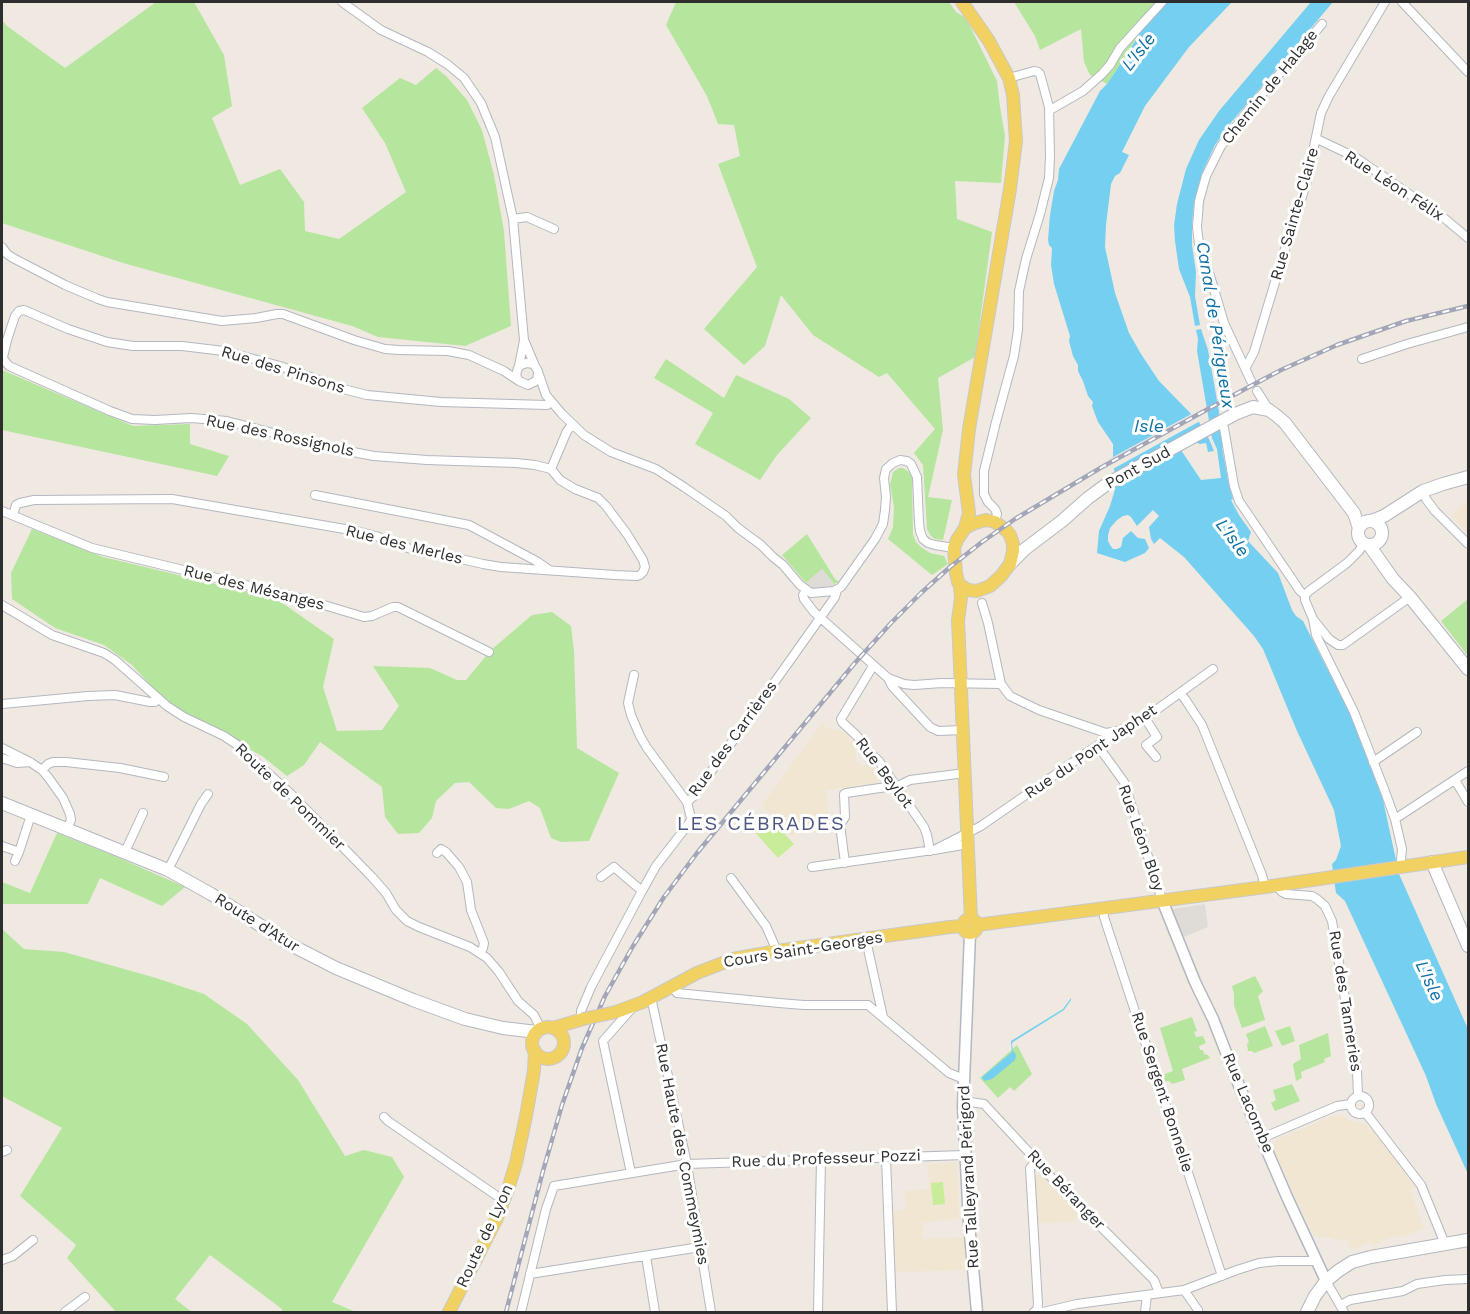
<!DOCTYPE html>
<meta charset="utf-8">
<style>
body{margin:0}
#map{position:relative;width:1470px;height:1314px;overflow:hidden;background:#efe9e1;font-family:"Work Sans",sans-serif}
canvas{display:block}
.frame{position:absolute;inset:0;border:3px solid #2e2e2e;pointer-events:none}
</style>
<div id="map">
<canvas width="1470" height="1314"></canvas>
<div class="frame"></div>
</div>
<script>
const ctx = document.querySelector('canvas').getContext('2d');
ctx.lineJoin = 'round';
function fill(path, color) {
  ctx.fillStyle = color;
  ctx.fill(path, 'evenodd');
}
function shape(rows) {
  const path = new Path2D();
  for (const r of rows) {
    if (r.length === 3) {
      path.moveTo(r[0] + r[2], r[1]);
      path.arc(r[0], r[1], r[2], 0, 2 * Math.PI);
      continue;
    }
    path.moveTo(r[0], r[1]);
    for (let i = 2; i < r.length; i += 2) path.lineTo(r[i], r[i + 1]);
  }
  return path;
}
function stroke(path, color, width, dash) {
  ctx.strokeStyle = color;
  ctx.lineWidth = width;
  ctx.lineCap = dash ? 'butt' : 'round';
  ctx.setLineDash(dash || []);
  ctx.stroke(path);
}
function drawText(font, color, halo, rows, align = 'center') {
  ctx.font = font + ' "Work Sans",sans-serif';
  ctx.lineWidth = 6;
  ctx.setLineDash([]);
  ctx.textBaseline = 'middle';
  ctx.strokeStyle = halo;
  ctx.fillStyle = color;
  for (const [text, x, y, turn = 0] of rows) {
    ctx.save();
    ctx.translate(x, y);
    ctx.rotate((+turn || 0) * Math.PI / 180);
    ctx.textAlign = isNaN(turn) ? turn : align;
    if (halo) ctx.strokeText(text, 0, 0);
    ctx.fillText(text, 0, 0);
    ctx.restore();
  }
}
fill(shape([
 [1468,500,1468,533,1451,516],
 [822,723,827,728,841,731,848,735,854,746,856,754,854,762,859,762,860,766,870,765,871,767,876,766,878,783,826,790,829,819,823,820,823,825,819,825,818,824,804,825,790,837,762,805],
 [1333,1116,1339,1116,1354,1122,1367,1125,1374,1132,1415,1187,1410,1190,1424,1228,1399,1238,1397,1235,1374,1245,1372,1241,1351,1250,1346,1238,1338,1241,1326,1236,1319,1239,1317,1235,1314,1237,1273,1148,1276,1140],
 [957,1162,959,1218,923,1223,923,1239,967,1237,969,1270,896,1272,893,1211,906,1210,905,1191,929,1189,928,1165],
 [1043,1173,1080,1211,1073,1222,1038,1223,1035,1176]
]), '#f0e6d1');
fill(shape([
 [156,2,194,2,224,55,232,106,212,118,240,185,280,169,304,202,305,231,339,239,406,192,385,143,362,108,400,78,416,85,436,68,446,76,467,100,482,130,494,175,504,231,511,326,465,346,378,337,352,326,123,263,2,223,2,20,7,26,65,68],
 [676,2,949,2,956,12,966,18,997,81,1000,107,1005,136,1001,183,955,181,957,219,992,232,975,357,938,378,943,430,928,497,952,500,943,540,935,539,931,536,927,529,923,465,914,453,935,429,887,373,879,377,813,335,781,295,765,346,744,365,704,329,757,267,718,164,740,156,734,125,718,124,707,96,666,25],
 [1014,2,1166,2,1145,24,1127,54,1107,84,1090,75,1084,62,1081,29,1040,50,1035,36],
 [666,359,724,398,736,375,789,399,811,418,777,455,760,480,695,444,713,413,654,378],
 [2,370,133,426,190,424,190,444,229,456,217,476,2,430],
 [899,468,903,468,909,472,912,477,913,534,916,542,921,547,930,553,944,556,948,564,932,575,888,539,893,527,894,507,890,485,893,472],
 [32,529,103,557,275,598,334,639,323,687,337,731,382,730,399,706,373,666,430,668,457,680,466,680,491,650,532,615,552,612,571,626,574,651,577,748,619,773,589,841,561,842,551,838,540,808,529,801,509,809,496,808,469,782,455,783,436,801,432,818,419,833,398,834,385,817,382,787,320,742,304,765,287,776,262,756,220,733,189,718,165,701,132,665,104,645,55,628,12,599,11,573],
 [807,534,835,579,839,582,834,584,822,569,806,583,782,555],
 [1468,599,1468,656,1441,621],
 [57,833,110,854,185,887,162,906,100,878,88,904,2,904,2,882,30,893],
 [2,929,24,949,64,952,156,978,204,994,247,1024,298,1080,345,1156,364,1150,392,1157,404,1177,332,1302,356,1312,281,1312,282,1309,210,1255,175,1299,192,1312,116,1312,67,1258,76,1245,20,1196,62,1128,2,1096],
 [1255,976,1263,991,1258,996,1265,1020,1242,1028,1237,1014,1234,1005,1234,994,1232,986],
 [1192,1017,1197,1031,1194,1032,1196,1037,1203,1036,1206,1043,1199,1046,1200,1050,1203,1050,1204,1054,1208,1055,1210,1058,1182,1069,1185,1080,1172,1084,1169,1081,1163,1082,1162,1075,1173,1071,1160,1028],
 [1265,1026,1273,1046,1254,1053,1252,1051,1248,1051,1247,1044,1249,1042,1246,1034],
 [1290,1026,1295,1041,1282,1046,1275,1031],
 [1328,1033,1331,1056,1324,1059,1325,1062,1301,1072,1302,1078,1296,1081,1293,1064,1301,1059,1299,1045],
 [1017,1045,1032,1074,1014,1091,1010,1087,998,1098,980,1078],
 [1292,1084,1300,1101,1275,1111,1271,1103,1276,1100,1273,1090]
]), '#b6e59e');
fill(shape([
 [767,815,794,844,778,858,752,829],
 [943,1182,945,1204,933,1205,931,1183]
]), '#c9ec9a');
fill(shape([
 [822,569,836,586,817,589,810,588,805,584],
 [1205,904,1208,927,1184,937,1172,909]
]), '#dfdcd8');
fill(shape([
 [1167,2,1232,2,1189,47,1145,106,1122,152,1129,155,1120,173,1115,176,1111,184,1106,225,1105,247,1115,293,1129,333,1141,354,1159,381,1199,422,1209,439,1214,451,1208,452,1206,443,1200,444,1195,442,1181,450,1201,480,1221,478,1217,449,1212,438,1197,351,1198,339,1196,330,1201,329,1208,350,1217,400,1223,437,1222,448,1229,485,1233,499,1231,500,1239,515,1251,532,1248,541,1278,573,1292,610,1296,616,1303,621,1350,714,1383,800,1399,874,1468,1029,1468,1174,1436,1104,1426,1076,1345,901,1336,893,1332,864,1336,860,1341,846,1334,810,1297,731,1263,649,1254,636,1184,557,1160,538,1154,544,1151,539,1149,527,1159,516,1153,510,1137,526,1131,517,1128,515,1123,516,1117,520,1110,528,1108,535,1108,541,1110,545,1113,549,1117,549,1121,547,1123,538,1131,531,1138,538,1145,539,1149,548,1145,553,1125,562,1097,553,1099,531,1110,506,1116,486,1114,469,1108,460,1113,457,1113,444,1098,422,1092,406,1093,402,1088,396,1083,381,1078,371,1078,365,1073,356,1069,341,1070,336,1054,284,1051,265,1052,248,1049,245,1048,240,1050,215,1054,191,1058,180,1059,169,1100,91,1107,84,1127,54,1147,22],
 [1311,2,1333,2,1229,125,1215,145,1202,173,1194,203,1192,224,1192,245,1196,272,1195,296,1200,325,1195,326,1190,297,1179,269,1175,241,1174,225,1177,204,1186,169,1199,140,1219,111],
 [1071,998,1071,1000,1064,1010,1013,1042,1012,1044,1013,1051,1015,1053,1016,1056,1015,1060,992,1079,984,1081,982,1077,1012,1052,1011,1041,1063,1009]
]), '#75cff0');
fill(shape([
 [1195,412,1202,420,1111,470,1106,461]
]), '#efe9e1');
const minor = shape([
 [342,2,381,30,428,52,447,64,464,78,481,103,495,137,513,219,524,340,535,366],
 [1402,2,1468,72],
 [1050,110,1083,91,1102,74,1110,65,1120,48,1162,2],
 [1317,139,1355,157,1444,218,1468,238],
 [513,219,527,217,554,229],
 [2,247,7,254,13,258,65,285,98,299,107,302,222,321,256,318,277,314,283,314,354,340,385,349,399,350,448,351,469,355,504,371,519,381],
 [1362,359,1407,344,1468,327],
 [519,366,524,340],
 [1246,367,1254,352,1288,239,1292,230,1307,180,1321,113,1329,96,1385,2],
 [538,373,537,380,534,382,528,385,519,381,516,375,518,368,521,365,527,363,533,364,537,369,546,395,562,414,584,435,611,452,656,469,684,487,726,516,738,528,761,545,773,557,783,565,800,585,811,593,834,591,841,587,875,539,883,524,885,510,886,497,884,478,886,469,893,463,900,460,907,461,911,464,917,477,919,523,920,531,923,539,928,543,935,545,954,548],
 [1251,381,1224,323,1205,259,1199,244,1197,227,1199,201,1206,176,1221,146,1251,107,1322,24],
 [1257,391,1269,410],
 [1224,428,1234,486,1239,501,1300,591,1305,595],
 [551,469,535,465,516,463,427,460,374,456,327,447,227,421,191,418,155,420,132,419,110,411,9,366,4,360,3,357,7,340,15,316,19,311,24,310,68,329,107,342,133,346,182,346,224,351,280,366,347,390,367,395,441,402,547,405,551,402],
 [551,469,567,431,572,425],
 [1423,491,1426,499,1435,511,1468,544],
 [315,495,469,525,538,562,548,569],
 [2,511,92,548,304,599,364,617,372,616,393,607,398,607,489,652],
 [13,515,16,505,20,503,34,500,172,499,356,531,376,536,416,551,448,556,483,564,501,567,615,575,637,576,640,575,643,572,645,567,643,560,627,534,606,506,598,498,575,489,560,480,551,469],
 [995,522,997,514,995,509,988,502,984,494,984,471,996,422,1014,356,1018,330,1019,291,1026,259,1040,214,1049,178,1050,156,1049,107,1040,74,1038,72,1034,71,1009,78],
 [806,590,803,595,804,599,814,612,888,678,904,684,914,685,942,683,1001,684,1010,696,1039,710,1106,733,1118,731],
 [1305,595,1305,600,1313,619,1329,639,1338,645,1343,645,1410,597],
 [1305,595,1309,591,1347,563,1359,551,1364,543],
 [982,603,988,623,1001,684],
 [2,605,52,635,104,653,115,660,167,706,184,717,224,736,236,744,293,796,372,877,386,893,396,910,407,921,419,927,470,947,487,958,499,972,518,1001,534,1015,541,1029],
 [1313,619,1316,635,1354,712,1384,789,1395,819,1402,849,1401,860],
 [873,666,841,719,842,722,857,736,872,755,879,761,924,827,927,835,930,851],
 [634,675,628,703,631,715,640,736,647,748,687,802],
 [888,678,892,686,930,727,938,731,963,730],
 [1180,693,1185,699,1202,725,1262,875,1265,887],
 [2,704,88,696,115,695,150,702,155,702,158,699],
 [1145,718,1157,737,1146,745,1156,757],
 [1098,746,1124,782,1162,900],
 [2,748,30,762,42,770,48,777,63,798,70,814,71,820,67,829],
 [2,758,17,763,30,762],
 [1373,762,1417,732],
 [42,770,48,764,53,762,66,762,120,768,164,777],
 [1455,780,1468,802],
 [1395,819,1468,771],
 [968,844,934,850,981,826,1118,731,1145,718,1213,669],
 [2,846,19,852,31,815],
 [125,852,143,813],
 [437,853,441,849,446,852,459,867,467,882,471,910,484,943,483,948,480,953],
 [15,861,19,852],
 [845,863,840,825,845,817,844,794,846,793,900,785,910,780,965,773],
 [812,867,933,850],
 [168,870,201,804,208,794],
 [601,877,614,867,642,891],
 [731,878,766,926,777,951],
 [1279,885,1279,889,1282,892,1286,894,1312,896,1317,899,1325,906,1332,921,1357,1071,1358,1096],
 [1103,908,1104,917,1222,1276],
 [866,940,883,1017],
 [671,986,677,993,779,1003,804,1005,868,1005,949,1073,964,1079],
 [651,997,687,1164,711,1312],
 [581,1020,581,1011,591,987,642,891,656,866,690,822,691,818,687,802,693,797,835,597,837,590],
 [1360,1105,9],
 [963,1101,984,1104,1037,1161,1039,1165,1154,1280,1159,1293],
 [1365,1112,1421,1185,1445,1244],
 [384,1117,388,1121,497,1196,505,1200],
 [1262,1138,1337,1106,1351,1104],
 [2,1152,7,1150],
 [886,1158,892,1312],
 [631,1173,603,1041,633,1007],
 [646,1256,655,1312],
 [2,1260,13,1256,33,1240],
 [530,1274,700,1247],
 [1326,1281,1344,1312],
 [1184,1290,1198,1310,1198,1312],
 [1341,1305,1350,1300,1403,1291,1417,1284,1445,1280,1468,1279],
 [1037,1310,1038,1304,1030,1168,1037,1161],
 [65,1312,85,1297],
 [521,1312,546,1209,554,1186,687,1164,965,1155],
 [818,1312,821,1159],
 [1034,1312,1037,1310,1043,1312,1077,1304,1184,1290,1237,1270,1259,1263,1278,1261,1316,1261],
 [1145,1312,1147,1295]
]);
const tertiary = shape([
 [1162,900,1195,982,1213,1019,1240,1088,1287,1197,1326,1281],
 [970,934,963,1106,969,1223,977,1312]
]);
const secondary = shape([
 [1371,521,1384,516,1423,491,1443,484,1468,477],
 [1370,533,12],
 [1369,545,1393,579,1410,597,1468,669],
 [1010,564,1025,549,1062,521,1088,498,1107,484,1235,414,1253,407,1269,410,1277,416,1285,423,1354,513,1359,528],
 [2,803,168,870,211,894,291,945,336,968,413,1000,465,1019,503,1028,537,1032],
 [1432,862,1468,946],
 [1307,1312,1315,1296,1326,1281,1338,1271,1352,1262,1371,1257,1468,1240]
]);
const primary = shape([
 [962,2,989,41,1009,78,1013,95,1016,141,1010,189,969,429,964,475,969,513,965,528],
 [986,520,995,522,1006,530,1010,535,1013,544,1013,551,1010,564,1001,576,990,586,977,591,968,590,960,585,958,582,956,573,954,548,957,540,965,528,975,523,986,520],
 [960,585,961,598,958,620,971,919],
 [970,926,7],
 [977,925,1265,887,1468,857],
 [616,1012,643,1002,697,973,733,959,777,951,950,927,962,926],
 [548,1043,16],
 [553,1028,583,1019],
 [449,1312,497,1218,508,1189,516,1163,526,1116,534,1071,535,1051]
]);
stroke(minor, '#b4b7c1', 10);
stroke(tertiary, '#b4b7c1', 13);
stroke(secondary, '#b4b7c1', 14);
stroke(primary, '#c9c9c9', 14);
stroke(minor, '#fff', 8);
stroke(tertiary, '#fff', 10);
stroke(secondary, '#fff', 12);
stroke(primary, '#f2d163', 12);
const rail = shape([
 [506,1312,543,1171,562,1105,582,1048,605,996,633,946,664,897,697,853,854,664,891,623,921,593,950,567,982,542,1015,519,1102,467,1230,397,1281,370,1337,345,1406,321,1468,306]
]);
stroke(rail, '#a3a6b8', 4.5);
stroke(rail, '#fff', 2, [7]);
const primaryBridge = shape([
 [583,1019,616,1012]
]);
stroke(primaryBridge, '#c9c9c9', 14, []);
stroke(primaryBridge, '#f2d163', 12);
drawText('16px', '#2e2e2e', '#fff', [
 ["Chemin de Halage",1270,87,-51],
 ["Rue Léon Félix",1394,186,33],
 ["Rue Sainte-Claire",1295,214,-74],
 ["Rue des Pinsons",283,370,17],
 ["Rue des Rossignols",280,436,12],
 ["Pont Sud",1138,468,-29],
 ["Rue des Merles",404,545,14],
 ["Rue des Mésanges",254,588,14],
 ["Rue des Carrières",733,739,-54],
 ["Rue du Pont Japhet",1091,752,-34],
 ["Rue Beylot",884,773,53],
 ["Route de Pommier",290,797,44],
 ["Rue Léon Bloy",1141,838,71],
 ["Route d'Atur",257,923,32],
 ["Cours Saint-Georges",803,950,-9],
 ["Rue des Tanneries",1345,1001,81],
 ["Rue Sergent Bonnelie",1162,1092,72],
 ["Rue Lacombe",1248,1103,67],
 ["Rue Haute des Commeymies",682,1154,79],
 ["Rue du Professeur Pozzi",826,1159,-2],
 ["Rue Talleyrand Périgord",969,1177,-93],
 ["Rue Béranger",1066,1190,46],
 ["Route de Lyon",485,1236,-65]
]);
drawText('italic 18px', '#0d6fa3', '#fff', [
 ["L'Isle",1139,52,-52],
 ["Canal de Périgueux",1215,325,81],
 ["Isle",1149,427],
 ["L'Isle",1232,538,53],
 ["L'Isle",1429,981,65]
]);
ctx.letterSpacing = '1.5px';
drawText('20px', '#4d5680', '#fff', [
 ["LES CÉBRADES",761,824]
]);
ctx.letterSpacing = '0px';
</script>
